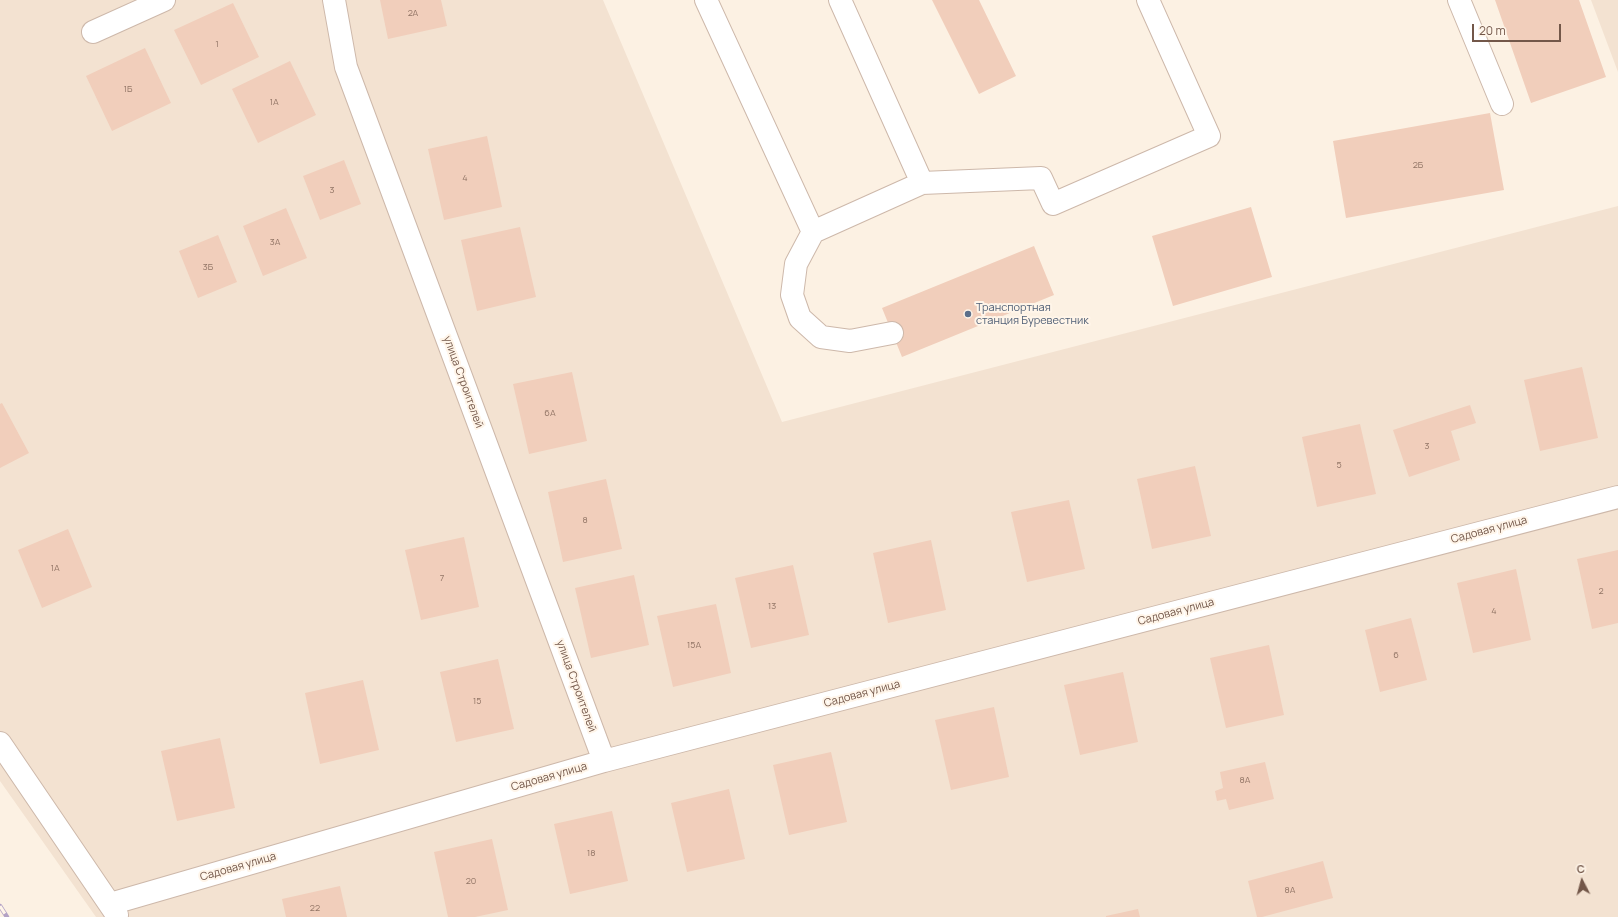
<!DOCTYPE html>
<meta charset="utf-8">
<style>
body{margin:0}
#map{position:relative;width:1618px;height:917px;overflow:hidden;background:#fcf1e3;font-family:Manrope,sans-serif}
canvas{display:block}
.north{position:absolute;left:1562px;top:861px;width:40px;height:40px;-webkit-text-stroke:3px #fff5e9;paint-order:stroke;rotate:354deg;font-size:11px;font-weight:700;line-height:16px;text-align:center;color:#735749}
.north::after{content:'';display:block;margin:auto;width:14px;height:18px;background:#735749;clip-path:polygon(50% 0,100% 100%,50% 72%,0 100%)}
.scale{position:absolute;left:1472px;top:24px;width:89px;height:18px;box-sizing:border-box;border:2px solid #735749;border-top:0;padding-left:5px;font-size:12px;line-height:14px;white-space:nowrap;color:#735749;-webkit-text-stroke:3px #fff5e9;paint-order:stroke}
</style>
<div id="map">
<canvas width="1618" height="917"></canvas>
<div class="north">С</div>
<div class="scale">20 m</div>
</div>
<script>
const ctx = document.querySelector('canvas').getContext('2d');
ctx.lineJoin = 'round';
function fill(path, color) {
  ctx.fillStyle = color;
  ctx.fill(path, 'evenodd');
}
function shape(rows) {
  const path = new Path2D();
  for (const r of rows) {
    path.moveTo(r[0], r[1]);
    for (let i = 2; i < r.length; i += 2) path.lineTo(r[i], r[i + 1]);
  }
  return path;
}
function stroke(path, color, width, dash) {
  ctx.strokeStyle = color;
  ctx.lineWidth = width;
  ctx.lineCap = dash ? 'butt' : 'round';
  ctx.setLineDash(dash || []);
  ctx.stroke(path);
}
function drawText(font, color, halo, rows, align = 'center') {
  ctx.font = font + ' Manrope,sans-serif';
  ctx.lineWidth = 4;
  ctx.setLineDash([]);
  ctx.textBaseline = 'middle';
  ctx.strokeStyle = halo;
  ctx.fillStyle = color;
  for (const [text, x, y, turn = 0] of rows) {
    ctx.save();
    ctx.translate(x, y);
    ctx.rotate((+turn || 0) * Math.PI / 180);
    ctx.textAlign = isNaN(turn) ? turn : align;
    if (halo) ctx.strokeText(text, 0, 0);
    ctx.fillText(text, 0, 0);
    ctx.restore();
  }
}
fill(shape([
 [0,0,603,0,782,422,1618,206,1618,917,96,917,0,781],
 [1591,0,1618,0,1618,72]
]), '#f3e2d1');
fill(shape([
 [380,0,441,0,447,26,388,39],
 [932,0,979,0,1016,76,979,94],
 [1495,0,1579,0,1606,77,1531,103],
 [233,3,259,57,201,85,174,30],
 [145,48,171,103,112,131,86,76],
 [290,61,316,115,258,143,232,89],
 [1490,113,1504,190,1346,218,1333,141],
 [487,136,502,207,444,220,428,149],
 [344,160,361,204,320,220,303,176],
 [1251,207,1272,277,1173,306,1152,236],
 [286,208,307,258,263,276,243,226],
 [520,227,536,297,477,311,461,240],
 [218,235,237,282,198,298,179,251],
 [1034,246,1054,295,902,357,882,308],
 [1582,367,1598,438,1540,451,1524,380],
 [572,372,587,441,529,454,513,384],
 [2,403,29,453,0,468,0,404],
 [1470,405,1476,423,1451,431,1460,460,1409,477,1393,430],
 [1360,424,1376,494,1317,507,1302,437],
 [1195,466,1211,536,1152,549,1137,479],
 [606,479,622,549,563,562,548,492],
 [1069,500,1085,569,1027,582,1011,512],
 [68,529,92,587,42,608,18,550],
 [464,537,479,607,421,620,405,550],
 [931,540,946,610,888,623,873,553],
 [1618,550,1618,623,1592,629,1577,559],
 [793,565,809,635,751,648,735,578],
 [1516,569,1531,640,1473,653,1457,583],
 [634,575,649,645,591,658,575,588],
 [716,604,731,673,673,687,657,616],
 [1411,618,1427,680,1380,692,1365,630],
 [1269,645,1284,715,1226,728,1210,658],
 [498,659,514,729,456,742,440,672],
 [1123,672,1138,742,1080,755,1064,685],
 [363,680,379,750,320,764,305,693],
 [994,707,1009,777,951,790,935,720],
 [220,738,235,808,177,821,161,751],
 [831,752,847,822,789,835,773,765],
 [1265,762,1274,799,1229,810,1226,799,1217,801,1215,791,1223,788,1220,772],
 [729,789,745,859,687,872,671,803],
 [612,811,628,881,570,894,554,824],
 [492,839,508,910,475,917,448,917,434,852],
 [1323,861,1333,898,1262,917,1257,917,1248,881],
 [340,886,347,917,286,917,282,899],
 [1138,909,1140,917,1106,917,1106,916]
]), '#f1cebb');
const minor = shape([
 [334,0,346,67,604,761],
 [706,0,813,232],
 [840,0,922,183],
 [1459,0,1502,104],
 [93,32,164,0],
 [892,333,850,341,821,337,800,318,792,295,796,264,813,232,922,183,1041,178,1053,204,1209,136,1148,0],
 [0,743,117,915],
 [110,904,604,761,1618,497]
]);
stroke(minor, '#cdb8aa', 24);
stroke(minor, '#fff', 22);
const rail = shape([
 [0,906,7,917]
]);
stroke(rail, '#b3a2c5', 4.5);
stroke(rail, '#fff5e9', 3, [9]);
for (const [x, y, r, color] of [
 [968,314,4,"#5c6f8a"]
]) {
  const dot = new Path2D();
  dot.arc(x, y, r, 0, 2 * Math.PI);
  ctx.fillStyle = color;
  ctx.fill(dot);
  stroke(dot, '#fff5e9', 1.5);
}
drawText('9px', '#927566', null, [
 ["2А",413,13],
 ["1",217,44],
 ["1Б",128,89],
 ["1А",274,102],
 ["2Б",1418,165],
 ["4",465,178],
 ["3",332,190],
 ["3А",275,242],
 ["3Б",208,267],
 ["6А",550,413],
 ["3",1427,446],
 ["5",1339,465],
 ["8",585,520],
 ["1А",55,568],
 ["7",442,578],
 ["2",1601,591],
 ["13",772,606],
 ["4",1494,611],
 ["15А",694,645],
 ["6",1396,655],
 ["15",477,701],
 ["8А",1245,780],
 ["18",591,853],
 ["20",471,881],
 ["8А",1290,890],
 ["22",315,908]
]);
drawText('11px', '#4e5e75', '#fff5e9', [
 ["Транспортная",976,308],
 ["станция Буревестник",976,321]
], 'left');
drawText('11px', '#735749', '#fff5e9', [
 ["улица Строителей",463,382,70],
 ["Садовая улица",1489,530,-15],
 ["Садовая улица",1176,612,-15],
 ["улица Строителей",576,686,70],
 ["Садовая улица",862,694,-15],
 ["Садовая улица",549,777,-16],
 ["Садовая улица",238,867,-16]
]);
</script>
